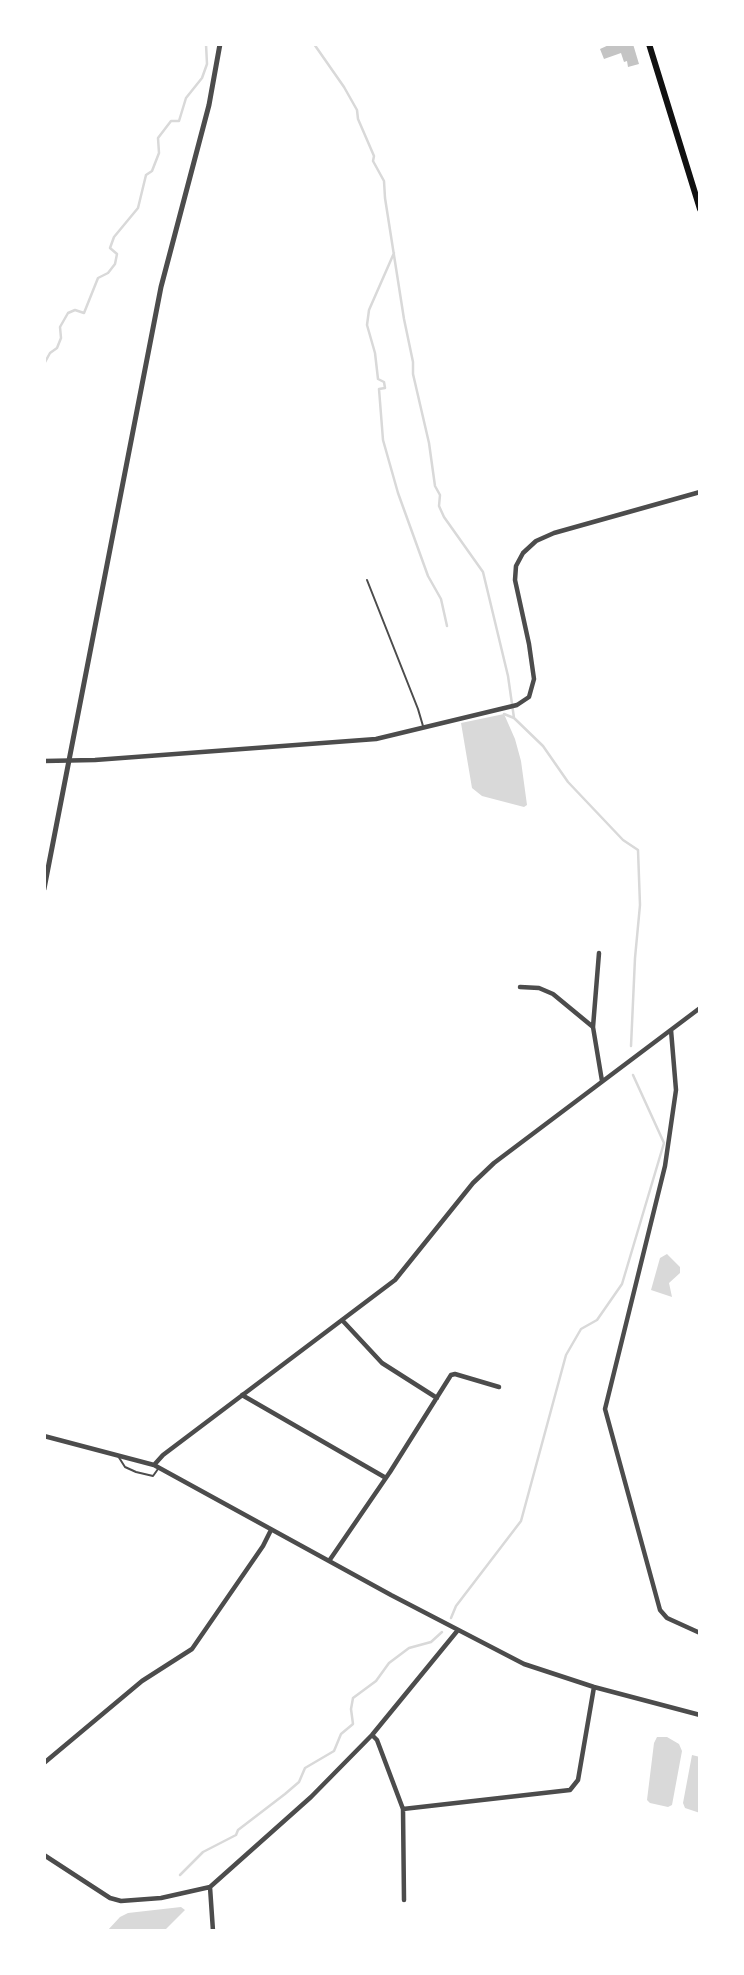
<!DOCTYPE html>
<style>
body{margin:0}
#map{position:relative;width:744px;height:1975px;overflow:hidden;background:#fff;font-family:"Open Sans",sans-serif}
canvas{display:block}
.frame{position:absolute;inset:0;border:46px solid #fff;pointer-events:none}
</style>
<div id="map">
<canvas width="744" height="1975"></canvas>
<div class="frame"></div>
</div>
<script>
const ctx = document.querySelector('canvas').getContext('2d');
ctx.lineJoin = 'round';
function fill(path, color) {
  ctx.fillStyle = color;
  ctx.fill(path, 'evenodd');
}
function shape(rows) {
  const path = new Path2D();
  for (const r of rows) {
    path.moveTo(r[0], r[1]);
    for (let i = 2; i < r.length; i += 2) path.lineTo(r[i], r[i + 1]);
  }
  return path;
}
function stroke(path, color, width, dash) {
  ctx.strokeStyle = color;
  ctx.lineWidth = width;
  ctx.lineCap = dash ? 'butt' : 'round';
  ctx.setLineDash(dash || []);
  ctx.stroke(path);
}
fill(shape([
 [504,714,515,739,521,761,527,805,524,807,482,796,472,788,461,723],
 [667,1254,680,1267,680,1273,669,1283,672,1297,651,1290,660,1258],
 [657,1737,667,1737,679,1744,682,1751,672,1805,668,1807,650,1803,647,1800,654,1743],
 [692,1755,700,1757,700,1813,685,1808,683,1803],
 [181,1907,185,1910,164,1931,107,1931,120,1917,128,1913]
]), '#d9d9d9');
stroke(shape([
 [314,44,344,87,357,110,358,119,374,156,373,161,384,181,385,198,404,319,413,362,413,374,429,443,435,486,440,495,439,506,444,517,483,572,508,676,514,718,543,746,568,782,623,840,638,850,640,905,635,958,631,1046],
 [394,253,369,310,367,325,375,353,378,379,384,382,385,388,379,389,383,440,398,493,428,576,441,599,447,626],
 [44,364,50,353,57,348,61,338,60,327,68,313,75,310,84,313,98,278,108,273,115,264,117,254,110,248,114,237,138,208,146,175,152,171,159,153,158,138,171,121,179,121,186,98,202,78,207,64,206,44],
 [504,714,514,718],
 [451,1618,456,1606,521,1521,566,1355,581,1329,597,1320,622,1284,664,1143,633,1075],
 [180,1875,203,1852,236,1835,238,1830,285,1794,299,1782,305,1768,334,1751,341,1734,353,1724,351,1709,353,1698,376,1681,389,1663,409,1648,431,1642,442,1632]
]), '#d9d9d9', 2.5);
fill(shape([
 [611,44,633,44,639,64,628,67,627,61,624,62,621,53,604,59,600,49]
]), '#c4c4c4');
stroke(shape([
 [367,580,418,709,423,726],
 [118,1456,125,1467,136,1472,153,1476,158,1469]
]), '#4c4c4c', 2);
stroke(shape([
 [44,761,95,760,376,739,517,705,529,697,534,679,529,644,515,580,516,566,523,553,536,541,554,533,700,492],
 [599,953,593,1027,602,1081],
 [520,987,539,988,553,994,593,1027],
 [671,1030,676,1090,665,1166,605,1409,660,1610,667,1618,700,1633],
 [342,1320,382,1363,437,1398],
 [242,1395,386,1478],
 [44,1436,154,1465,391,1595,524,1664,594,1687,700,1715],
 [154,1465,163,1455,395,1280,473,1183,494,1163,700,1008],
 [329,1561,390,1472,451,1375,455,1374,499,1387],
 [372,1735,377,1740,403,1809,404,1900],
 [44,1763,142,1681,192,1649,263,1546,271,1530],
 [403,1809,570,1790,578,1780,594,1687],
 [44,1855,110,1898,121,1901,161,1898,210,1887,311,1797,372,1735,458,1630],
 [210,1887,213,1931]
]), '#4c4c4c', 4.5);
stroke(shape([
 [44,889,161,287,209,105,220,44]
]), '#4c4c4c', 5);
stroke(shape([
 [649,44,700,209]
]), '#111', 6);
</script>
